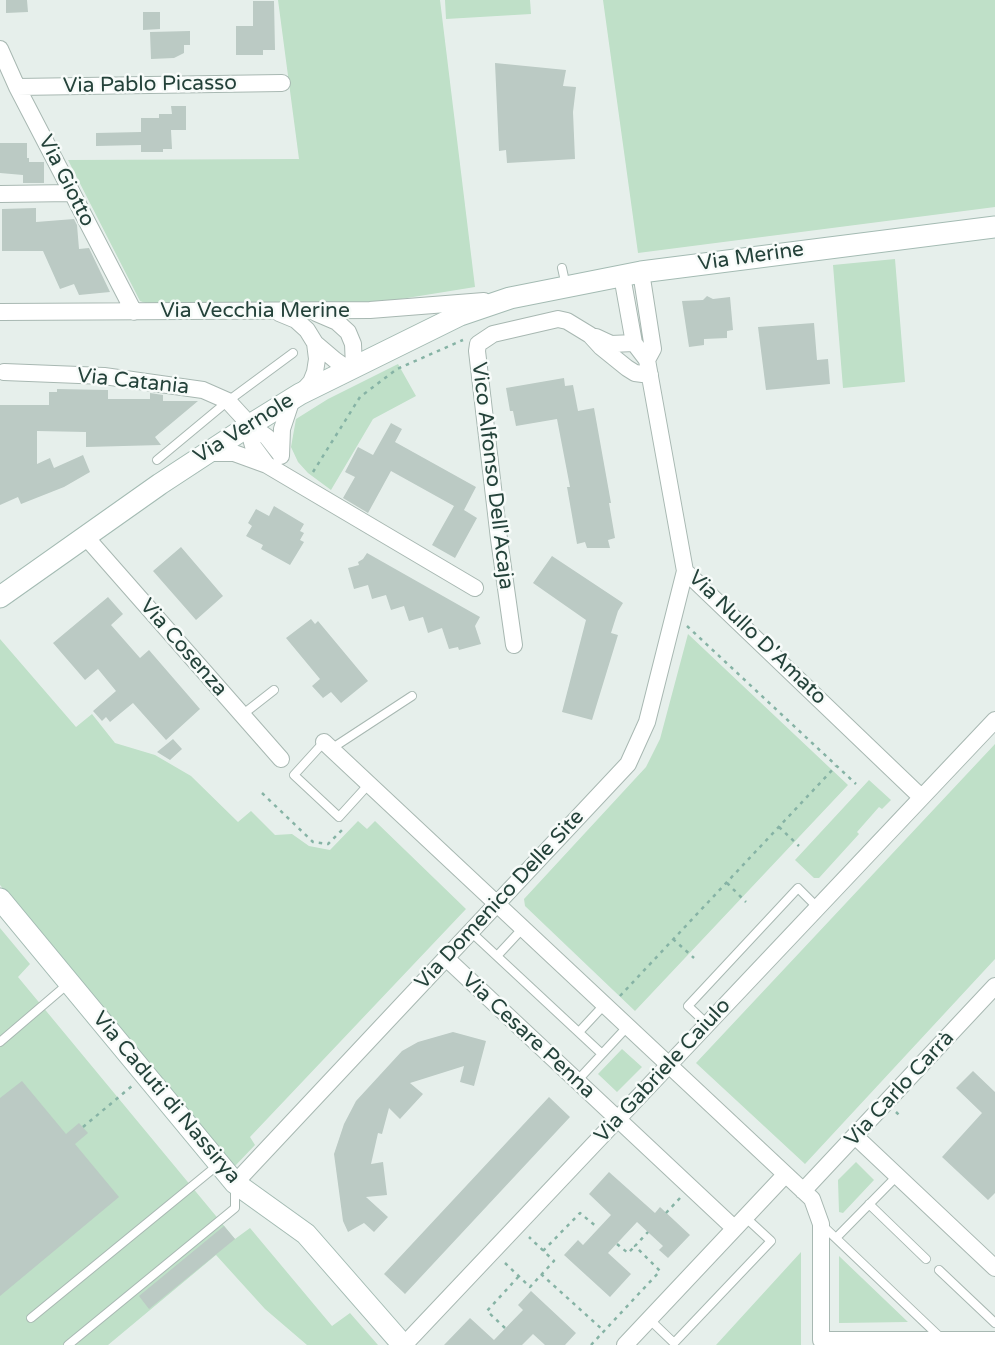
<!DOCTYPE html>
<meta charset="utf-8">
<style>
body{margin:0}
canvas{display:block;background:#e6efeb}
</style>
<canvas width="995" height="1345"></canvas>
<script>
const ctx = document.querySelector('canvas').getContext('2d');
ctx.lineJoin = 'round';
function fill(path, color) {
  ctx.fillStyle = color;
  ctx.fill(path, 'evenodd');
}
function shape(rows) {
  const path = new Path2D();
  for (const r of rows) {
    path.moveTo(r[0], r[1]);
    for (let i = 2; i < r.length; i += 2) path.lineTo(r[i], r[i + 1]);
  }
  return path;
}
function stroke(path, color, width, dash) {
  ctx.strokeStyle = color;
  ctx.lineWidth = width;
  ctx.lineCap = dash ? 'butt' : 'round';
  ctx.setLineDash(dash || []);
  ctx.stroke(path);
}
function drawText(font, color, halo, rows, align = 'center') {
  ctx.font = font + ' "Varela Round",sans-serif';
  ctx.lineWidth = 5;
  ctx.setLineDash([]);
  ctx.textBaseline = 'middle';
  ctx.strokeStyle = halo;
  ctx.fillStyle = color;
  for (const [text, x, y, turn = 0] of rows) {
    ctx.save();
    ctx.translate(x, y);
    ctx.rotate((+turn || 0) * Math.PI / 180);
    ctx.textAlign = isNaN(turn) ? turn : align;
    if (halo) ctx.strokeText(text, 0, 0);
    ctx.fillText(text, 0, 0);
    ctx.restore();
  }
}
fill(shape([
 [278,0,440,0,475,287,376,303,148,304,140,301,68,160,299,159],
 [445,0,530,0,531,14,446,19],
 [603,0,995,0,995,207,638,253],
 [895,259,905,382,843,388,833,265],
 [398,364,416,396,373,419,331,490,308,473,298,462,291,447,296,419,328,399],
 [688,634,848,785,635,1011,525,906,524,899,646,767,660,739],
 [0,639,76,727,92,714,115,743,155,755,191,776,238,822,251,811,275,835,292,834,309,846,330,850,358,821,367,829,375,821,466,909,250,1137,255,1145,235,1166,0,885],
 [995,744,995,959,805,1164,696,1063],
 [869,780,891,800,882,809,879,807,857,832,859,834,819,878,814,878,795,860],
 [0,928,30,964,18,977,235,1239,250,1228,332,1326,350,1313,378,1345,307,1345,265,1309,216,1255,108,1345,0,1345],
 [622,1049,642,1067,617,1092,598,1074],
 [856,1162,874,1180,843,1213,839,1212,838,1180],
 [801,1252,801,1345,716,1345],
 [839,1256,908,1322,839,1323]
]), '#bfe0c8');
fill(shape([
 [6,0,27,0,28,12,6,13],
 [253,1,274,1,275,50,263,50,263,55,236,55,236,26,253,26],
 [143,12,160,12,160,29,143,30],
 [190,31,190,45,184,45,184,53,174,58,151,59,150,32],
 [495,63,566,70,563,86,576,87,573,112,575,159,507,163,506,150,499,151],
 [171,106,186,106,186,130,171,130,172,149,163,149,163,152,141,152,141,145,96,146,96,133,141,132,141,118,159,118,159,114,172,114],
 [0,143,27,143,27,158,29,158,29,162,44,162,44,183,23,183,23,175,0,173],
 [36,208,36,222,74,219,77,225,79,249,89,248,110,292,79,295,74,284,60,289,43,251,2,251,2,209],
 [707,296,713,299,730,297,733,330,727,331,727,338,704,339,704,345,689,347,682,301,703,300],
 [814,323,817,360,828,359,830,384,766,390,758,327],
 [564,378,565,386,573,385,578,411,594,408,611,503,609,503,615,538,608,540,610,548,587,548,585,542,577,544,567,487,570,487,557,419,516,426,513,411,510,411,506,388],
 [57,389,108,390,108,399,150,399,150,393,163,395,163,401,198,401,155,437,161,445,86,447,86,432,37,431,37,464,50,458,54,468,83,455,90,472,64,487,21,504,18,497,0,505,0,405,49,405,49,392,57,392],
 [391,423,402,429,395,442,476,487,464,510,477,518,455,558,432,545,454,506,391,471,368,513,343,498,355,477,345,472,358,447,373,455],
 [274,506,304,524,300,531,304,533,300,540,304,542,290,565,261,549,263,545,246,536,252,526,248,523,256,509,269,516],
 [181,547,223,596,196,620,153,571],
 [367,553,480,617,475,626,481,644,459,650,458,647,449,649,442,628,428,633,423,617,409,621,404,606,391,610,386,595,372,599,368,585,354,589,348,568,359,565,358,562,363,559],
 [552,556,623,603,618,611,611,633,618,635,592,720,562,712,586,620,533,583],
 [108,597,123,614,111,625,140,658,149,650,200,709,166,740,133,703,110,722,106,717,102,721,93,711,116,691,98,669,85,680,53,643],
 [311,619,315,624,318,621,368,681,341,703,331,692,323,698,312,686,320,679,286,638],
 [173,739,182,749,170,760,157,752],
 [453,1032,486,1041,474,1086,460,1082,464,1066,410,1083,423,1094,400,1119,389,1108,382,1134,378,1133,371,1164,383,1162,387,1195,366,1197,388,1217,374,1232,364,1223,348,1232,343,1221,334,1154,344,1124,356,1101,402,1051,418,1042],
 [973,1071,995,1092,995,1193,988,1200,942,1157,982,1113,956,1088],
 [22,1081,66,1134,79,1123,88,1133,75,1144,119,1197,0,1296,0,1098],
 [549,1097,570,1117,405,1294,384,1274],
 [609,1172,655,1213,660,1207,690,1235,668,1258,659,1250,663,1246,637,1222,608,1253,631,1274,610,1297,564,1255,578,1240,583,1245,611,1215,589,1194],
 [224,1226,235,1239,149,1309,139,1296],
 [531,1291,576,1333,565,1345,545,1345,533,1334,522,1345,444,1345,470,1318,494,1340,523,1310,518,1305]
]), '#bbcac4');
const lane = shape([
 [562,268,566,286],
 [157,460,228,401,293,353],
 [242,715,274,690],
 [324,742,294,775,339,817,369,784],
 [331,749,412,696],
 [471,932,602,1054],
 [497,956,523,928],
 [707,1024,688,1006,798,888,817,907],
 [579,1032,605,1004],
 [0,1042,69,983],
 [577,1081,628,1026],
 [869,1204,926,1259],
 [821,1224,941,1338],
 [836,1238,897,1176],
 [939,1270,995,1323],
 [31,1318,219,1164],
 [649,1319,674,1343,771,1241,745,1217],
 [68,1345,235,1208,235,1186]
]);
const street = shape([
 [0,49,17,87,134,312],
 [17,87,282,83],
 [0,194,72,193],
 [641,272,653,349,647,360],
 [622,276,634,343,647,360,685,571,921,797],
 [0,312,370,310,484,301],
 [279,313,296,320,307,330,315,343,317,359,315,372,311,382,301,393],
 [596,337,611,344,634,343],
 [315,343,335,360,342,365,354,367,353,344,348,332,337,322,316,313],
 [4,372,104,376,203,390,228,401,250,425,267,437,281,455],
 [250,425,250,435,253,446,267,465],
 [207,453,234,453,267,465,475,588],
 [281,456,282,429,292,399],
 [85,536,281,759],
 [514,645,499,539,477,351,478,344,493,334,558,319,567,321,590,335,601,347,627,368,635,373,650,375],
 [324,742,812,1199,821,1224,821,1340,995,1340],
 [446,958,734,1228],
 [856,1137,995,1268],
 [235,1183,628,764,647,722,685,571],
 [803,1191,995,986],
 [404,1345,995,720],
 [625,1345,785,1175]
]);
const secondary = shape([
 [0,597,160,484,250,425,300,394,460,315,510,298,641,272,995,227],
 [0,899,235,1183,306,1234,403,1345]
]);
stroke(lane, '#a8b8b2', 10);
stroke(street, '#a8b8b2', 18);
stroke(secondary, '#a4bbb3', 23);
stroke(shape([
 [313,472,360,397,397,369,463,340],
 [687,626,856,784],
 [262,793,313,842,328,844,344,828],
 [779,827,799,846],
 [727,883,746,902],
 [673,939,694,958],
 [620,996,836,766],
 [896,1112,902,1118],
 [83,1127,132,1086],
 [666,1213,680,1198],
 [617,1244,628,1253,635,1246],
 [543,1251,580,1213,598,1228],
 [505,1263,530,1287,554,1261,529,1237],
 [541,1274,604,1331],
 [505,1328,487,1311,519,1276],
 [591,1345,660,1271,635,1246,648,1232]
]), '#86b3a5', 2.5, [3.5, 5]);
stroke(lane, '#fff', 8);
stroke(street, '#fff', 16);
stroke(secondary, '#fff', 21);
drawText('21px', '#24423a', '#f7fbf9', [
 ["Via Pablo Picasso",150,85,-1],
 ["Via Giotto",66,181,63],
 ["Via Merine",751,257,-8],
 ["Via Vecchia Merine",255,311],
 ["Via Catania",133,382,6],
 ["Via Vernole",244,429,-32],
 ["Vico Alfonso Dell'Acaja",492,476,83],
 ["Via Nullo D'Amato",757,638,44],
 ["Via Cosenza",183,648,49],
 ["Via Domenico Delle Site",500,900,-47],
 ["Via Cesare Penna",528,1036,43],
 ["Via Gabriele Caiulo",663,1071,-47],
 ["Via Carlo Carrà",900,1089,-47],
 ["Via Caduti di Nassirya",166,1098,50]
]);
</script>
